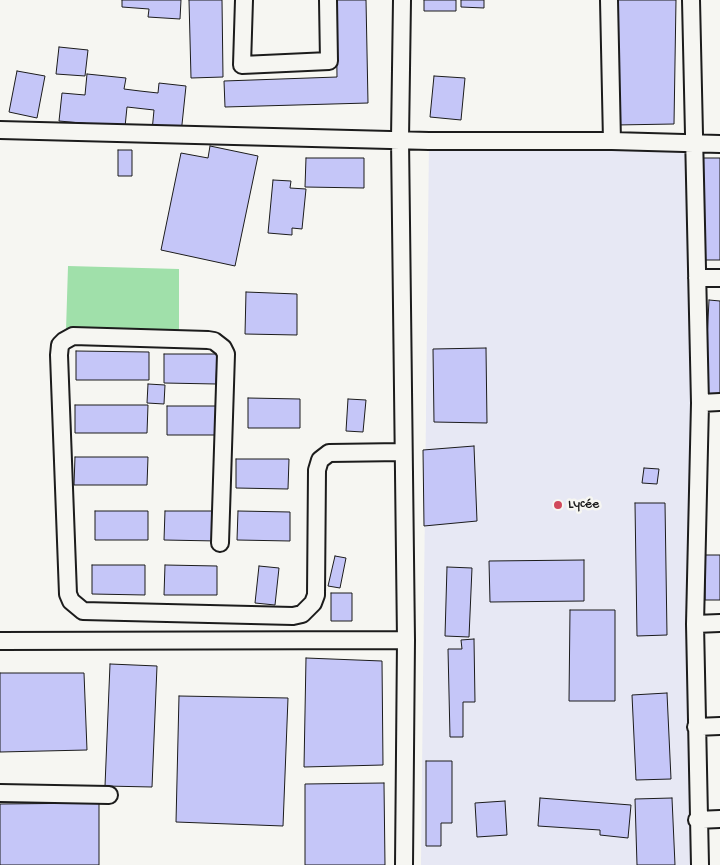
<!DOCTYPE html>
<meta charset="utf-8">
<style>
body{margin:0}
canvas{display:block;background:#f6f6f2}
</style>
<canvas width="720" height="865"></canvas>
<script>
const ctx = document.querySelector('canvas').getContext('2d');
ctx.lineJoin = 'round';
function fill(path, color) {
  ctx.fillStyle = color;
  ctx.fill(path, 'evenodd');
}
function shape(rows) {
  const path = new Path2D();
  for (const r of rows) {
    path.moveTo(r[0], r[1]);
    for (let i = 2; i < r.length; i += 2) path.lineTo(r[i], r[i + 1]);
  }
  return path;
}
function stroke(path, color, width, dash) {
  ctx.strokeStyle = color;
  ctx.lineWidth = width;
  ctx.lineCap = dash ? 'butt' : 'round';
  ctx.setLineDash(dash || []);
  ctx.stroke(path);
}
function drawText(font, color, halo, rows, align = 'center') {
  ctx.font = font + ' "Gochi Hand",sans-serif';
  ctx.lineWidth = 5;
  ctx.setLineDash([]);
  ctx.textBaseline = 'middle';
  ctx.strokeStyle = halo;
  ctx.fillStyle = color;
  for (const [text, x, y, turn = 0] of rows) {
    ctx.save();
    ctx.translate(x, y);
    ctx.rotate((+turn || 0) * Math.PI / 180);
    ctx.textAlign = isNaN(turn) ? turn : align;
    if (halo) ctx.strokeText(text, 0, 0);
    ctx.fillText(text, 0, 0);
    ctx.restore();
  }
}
fill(shape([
 [429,141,693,144,691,865,421,865]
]), '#e7e8f4');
fill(shape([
 [68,266,179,269,179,330,66,330]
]), '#a0e0aa');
const building = shape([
 [122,0,181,0,180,19,148,17,149,9,122,7,122,0],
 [189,0,222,0,223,77,191,78,189,0],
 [336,0,366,0,368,103,225,107,224,81,337,77,336,0],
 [424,0,456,0,456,11,424,11,424,0],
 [461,0,484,0,484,8,461,7,461,0],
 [613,0,676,0,674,124,616,125,613,0],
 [59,47,88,50,85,76,56,74,59,47],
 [17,71,45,76,37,118,9,112,17,71],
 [87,74,126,78,124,89,140,91,158,93,159,83,186,86,181,134,152,131,154,110,127,107,125,127,59,121,62,93,85,95,87,74],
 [434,76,465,78,461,120,430,117,434,76],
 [210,146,258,156,235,266,161,250,181,153,208,158,210,146],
 [118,150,132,150,132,176,118,176,118,150],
 [306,158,364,158,364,188,305,187,306,158],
 [701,158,720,158,720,260,705,260,701,158],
 [273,180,291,181,290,188,306,189,302,229,292,228,292,235,268,233,273,180],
 [246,292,297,294,297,335,245,334,246,292],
 [709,300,720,301,720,400,704,400,709,300],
 [486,348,487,423,434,422,433,349,486,348],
 [76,351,149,352,149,380,76,380,76,351],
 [164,354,217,354,216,384,164,383,164,354],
 [148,384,165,385,164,404,147,403,148,384],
 [248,398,300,399,300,428,248,428,248,398],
 [348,399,366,400,363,432,346,431,348,399],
 [75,405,148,405,147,433,75,433,75,405],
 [167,406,219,406,219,435,167,435,167,406],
 [474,446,477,521,424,526,423,450,474,446],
 [75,457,148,457,147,485,74,485,75,457],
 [236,459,289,459,288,489,236,488,236,459],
 [644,468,659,469,657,484,642,483,644,468],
 [635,503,665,503,667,635,637,636,635,503],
 [95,511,148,511,148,540,95,540,95,511],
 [165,511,217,511,217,541,164,540,165,511],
 [238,511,290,512,290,541,237,540,238,511],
 [705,555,720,555,720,600,705,600,705,555],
 [335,556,346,558,340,588,328,586,335,556],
 [584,560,584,601,490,602,489,561,584,560],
 [92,565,145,565,145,595,92,594,92,565],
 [165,565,217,566,217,595,164,595,165,565],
 [259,566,279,568,275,605,255,603,259,566],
 [447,567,472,568,469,637,445,636,447,567],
 [331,593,352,593,352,621,331,621,331,593],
 [570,610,615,610,615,701,569,701,570,610],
 [474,639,475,702,463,702,463,737,450,737,448,649,462,649,461,640,474,639],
 [306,658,382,661,383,765,304,767,306,658],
 [110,664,157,666,152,787,105,786,110,664],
 [0,673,84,673,87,750,0,752,0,673],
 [667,693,671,779,636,780,632,695,667,693],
 [179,696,288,698,283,826,176,822,179,696],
 [426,761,452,761,452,823,441,823,441,846,426,846,426,761],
 [384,783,385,865,305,865,305,784,384,783],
 [540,798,631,805,628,838,600,835,600,830,538,826,540,798],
 [672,798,675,865,637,865,635,799,672,798],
 [505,801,507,835,477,837,475,803,505,801],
 [99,803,99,865,0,865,0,804,99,803]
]);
fill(building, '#c5c6f8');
stroke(building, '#1c1c1c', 1);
const minor = shape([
 [244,0,242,65,329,61,328,0],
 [402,0,400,139,406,640,404,865],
 [609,0,612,141],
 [691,0,700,403,695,624,700,865],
 [0,130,429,141,612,141,720,144],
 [697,278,720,278],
 [700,403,720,402],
 [220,543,226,354,223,348,214,341,208,340,73,336,64,341,60,345,59,355,68,594,71,601,83,611,293,616,302,614,313,603,316,595,317,470,320,460,329,453,403,452],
 [695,624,720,623],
 [0,641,406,640],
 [696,727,720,726],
 [0,793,109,795],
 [697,820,720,819]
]);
stroke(minor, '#1c1c1c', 20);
stroke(minor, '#f6f6f2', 16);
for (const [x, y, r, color] of [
 [558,505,5,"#d1495b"]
]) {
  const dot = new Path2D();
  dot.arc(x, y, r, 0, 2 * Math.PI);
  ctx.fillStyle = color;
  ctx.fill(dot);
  stroke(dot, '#f6f6f2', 2);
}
drawText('14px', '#1c1c1c', '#f6f6f2', [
 ["Lycée",568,505]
], 'left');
</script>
